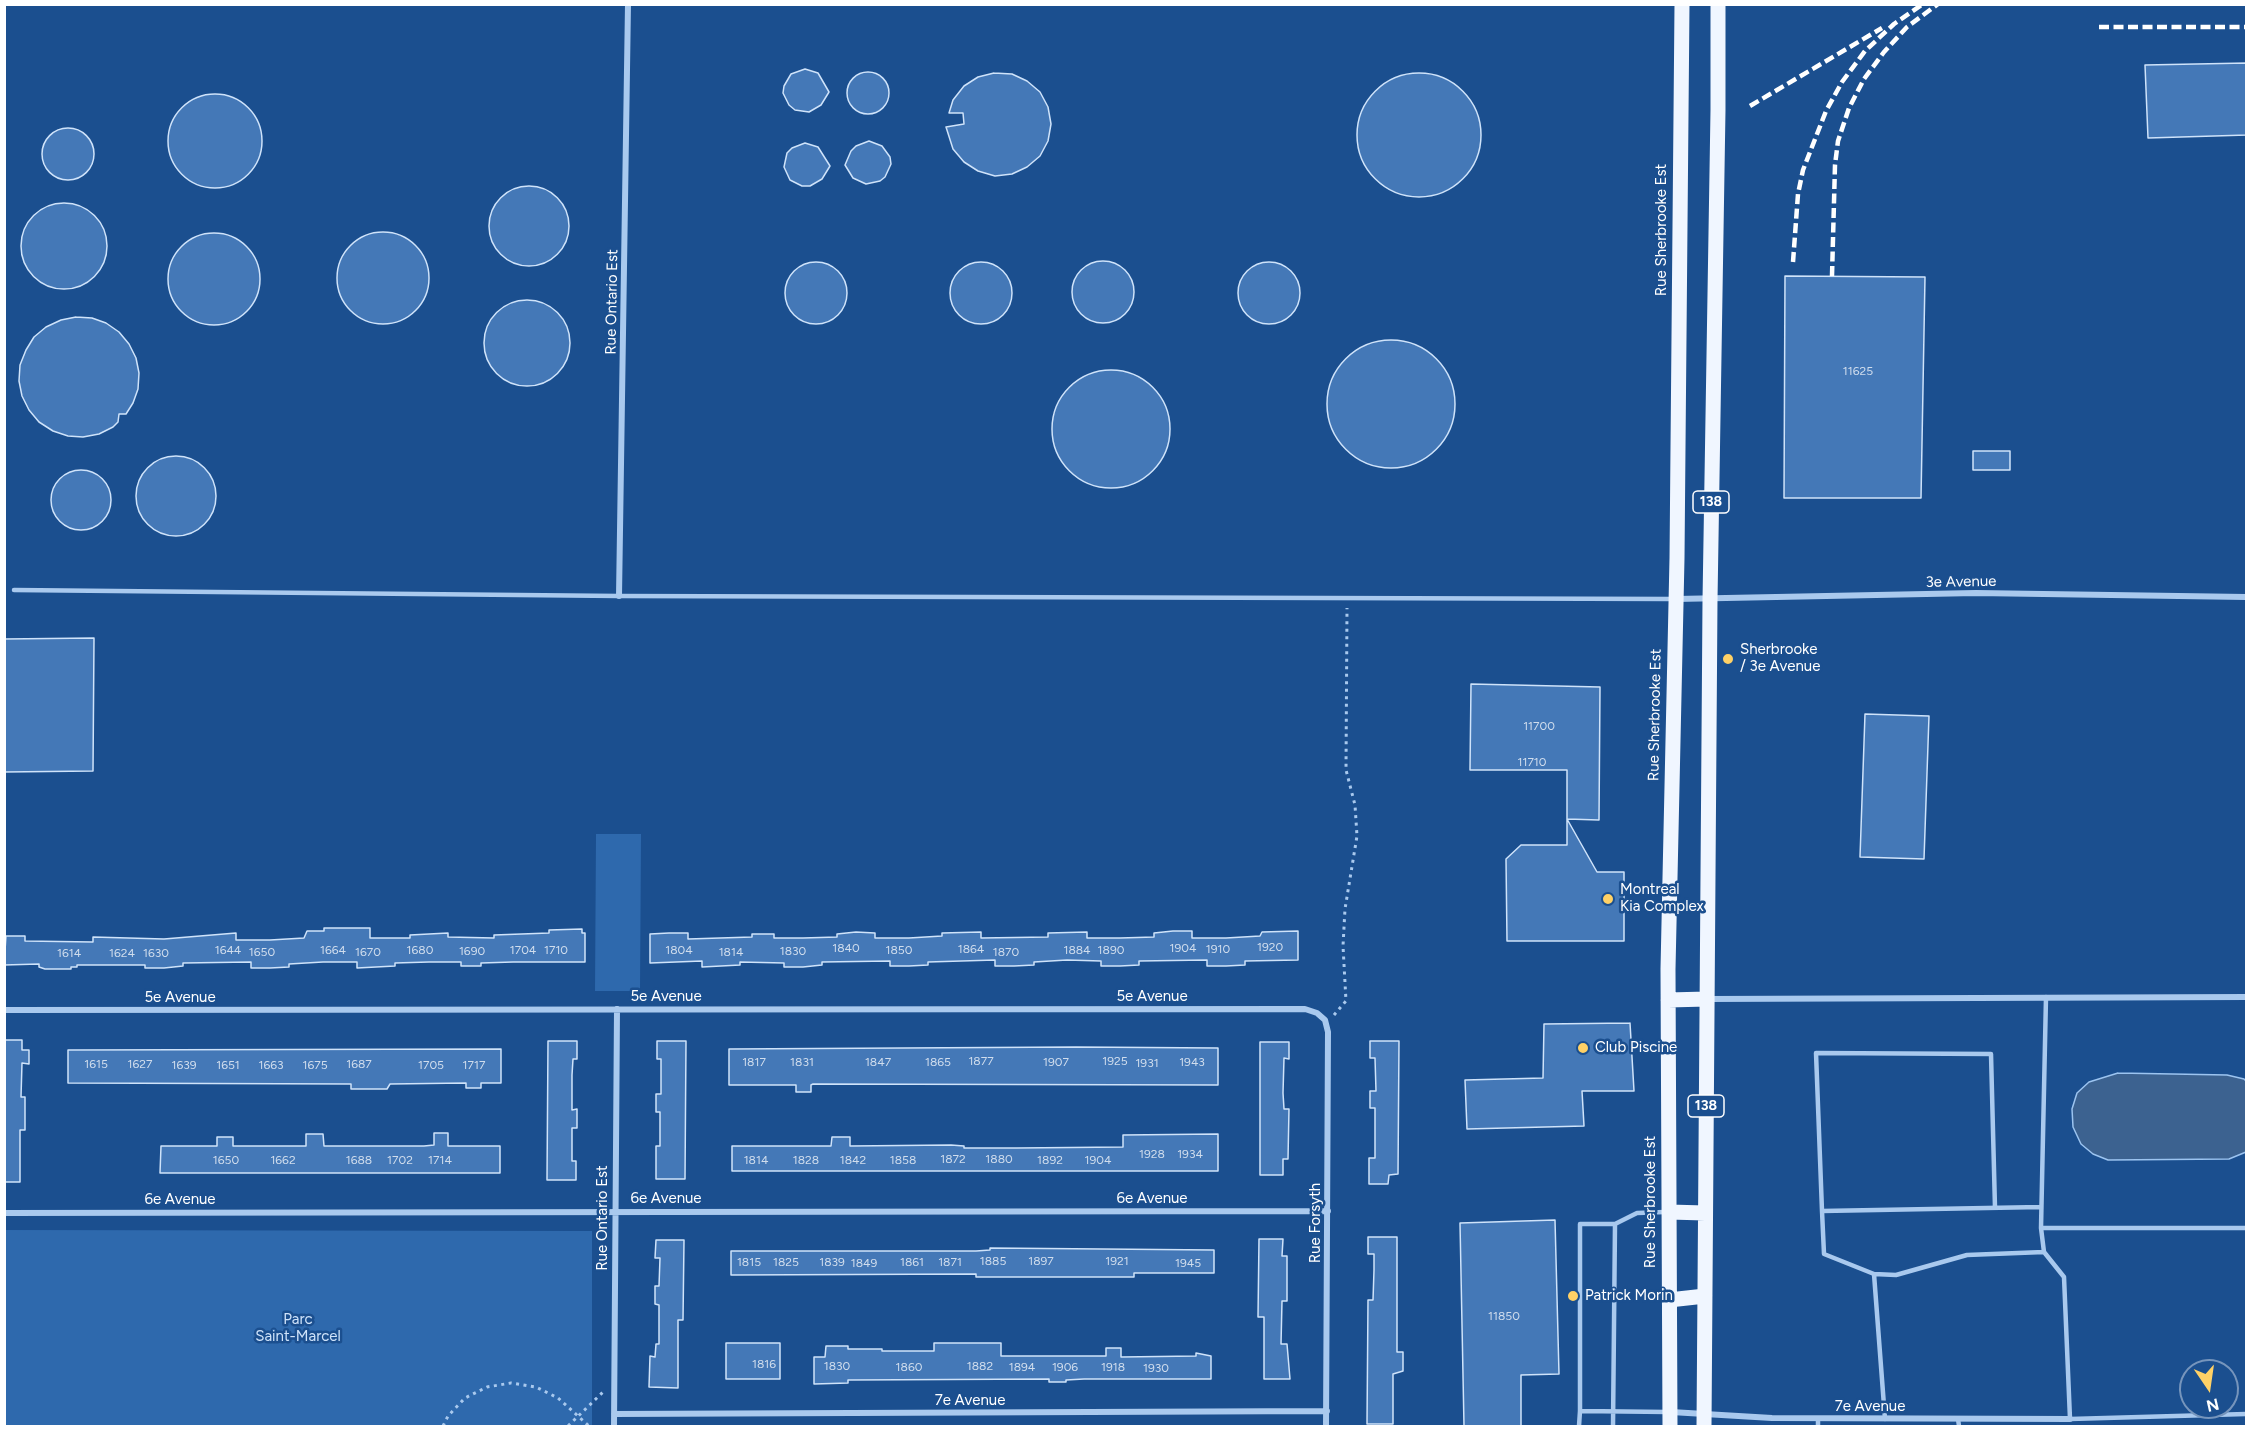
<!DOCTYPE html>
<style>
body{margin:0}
#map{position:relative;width:2251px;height:1431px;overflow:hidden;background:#1b4f8f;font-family:Figtree,sans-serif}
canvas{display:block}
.frame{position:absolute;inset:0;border:6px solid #fff;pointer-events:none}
.north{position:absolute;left:2179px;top:1359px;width:60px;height:60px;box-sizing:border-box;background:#1b4f8f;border:2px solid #7695bc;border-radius:50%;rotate:167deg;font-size:16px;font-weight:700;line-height:24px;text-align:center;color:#fff}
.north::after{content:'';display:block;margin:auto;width:21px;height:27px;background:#ffd166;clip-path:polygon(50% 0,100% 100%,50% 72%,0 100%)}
</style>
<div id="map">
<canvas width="2251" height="1431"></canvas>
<div class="frame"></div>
<div class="north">N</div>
</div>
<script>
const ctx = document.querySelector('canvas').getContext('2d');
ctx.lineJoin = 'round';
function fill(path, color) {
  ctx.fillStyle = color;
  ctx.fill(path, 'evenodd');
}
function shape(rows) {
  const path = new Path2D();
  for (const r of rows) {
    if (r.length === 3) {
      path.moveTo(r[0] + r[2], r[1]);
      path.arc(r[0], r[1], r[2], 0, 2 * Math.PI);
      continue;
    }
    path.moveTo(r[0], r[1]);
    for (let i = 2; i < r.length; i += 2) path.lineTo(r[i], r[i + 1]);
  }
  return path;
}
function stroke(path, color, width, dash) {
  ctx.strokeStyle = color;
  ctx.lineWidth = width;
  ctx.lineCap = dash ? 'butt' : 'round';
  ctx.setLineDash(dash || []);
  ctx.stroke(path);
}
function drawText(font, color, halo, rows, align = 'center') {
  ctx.font = font + ' Figtree,sans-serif';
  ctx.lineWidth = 5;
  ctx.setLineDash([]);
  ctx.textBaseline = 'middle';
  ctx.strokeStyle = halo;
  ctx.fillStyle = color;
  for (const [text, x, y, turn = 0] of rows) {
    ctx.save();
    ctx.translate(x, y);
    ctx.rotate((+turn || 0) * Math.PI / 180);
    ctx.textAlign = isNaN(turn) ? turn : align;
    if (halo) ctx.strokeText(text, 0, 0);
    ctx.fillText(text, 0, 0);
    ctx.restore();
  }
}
fill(shape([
 [596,834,641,834,640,991,595,991],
 [5,1230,592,1231,592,1426,5,1426]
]), '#2e69ad');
const water = shape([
 [2118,1073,2227,1075,2244,1079,2246,1081,2246,1152,2229,1159,2108,1160,2093,1154,2081,1144,2073,1127,2072,1109,2077,1093,2089,1082,2118,1073]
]);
fill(water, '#3c6290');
stroke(water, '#9cc4f0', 1.5);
const building = shape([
 [2247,63,2247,135,2148,138,2145,65,2247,63],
 [805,69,818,73,829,92,821,105,809,112,795,110,789,105,783,93,784,86,791,74,805,69],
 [868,93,21],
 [994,73,1012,74,1027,81,1040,92,1048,107,1051,124,1048,141,1040,156,1027,167,1012,174,995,176,978,171,964,162,953,149,946,127,964,124,963,113,949,113,953,100,964,86,978,77,994,73],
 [1419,135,62],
 [215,141,47],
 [68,154,26],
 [869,141,882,146,890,157,891,164,885,177,880,181,866,184,853,178,845,165,851,151,856,146,869,141],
 [805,143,818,147,830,166,822,179,810,186,802,186,790,180,784,167,787,153,792,148,805,143],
 [529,226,40],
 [64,246,43],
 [383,278,46],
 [214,279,46],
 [1103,292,31],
 [1269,293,31],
 [981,293,31],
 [816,293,31],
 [1785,276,1925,277,1921,498,1784,498,1785,276],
 [527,343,43],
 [76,317,92,318,106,323,119,332,129,344,136,358,139,373,138,389,133,403,126,414,119,414,118,422,113,427,99,434,83,437,68,436,53,431,39,422,29,410,22,396,19,381,20,365,26,350,34,337,46,327,61,320,76,317],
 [1391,404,64],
 [1111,429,59],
 [1973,451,2010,451,2010,470,1973,470,1973,451],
 [176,496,40],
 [81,500,30],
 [94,638,93,771,4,772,4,639,94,638],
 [1471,684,1600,687,1599,820,1567,819,1567,770,1470,770,1471,684],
 [1865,714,1929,716,1924,859,1860,857,1865,714],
 [1567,819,1597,872,1624,872,1624,941,1507,941,1506,859,1521,845,1567,845,1567,819],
 [324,928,370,928,370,938,410,938,410,935,448,933,448,937,494,938,494,935,549,933,549,930,582,929,582,933,585,933,585,962,513,962,481,963,481,966,461,966,461,962,429,962,395,963,395,966,357,968,357,962,323,962,289,964,289,967,270,968,251,968,251,962,183,963,183,966,164,968,145,968,145,965,77,965,77,967,71,967,71,969,45,969,39,967,39,964,4,965,6,936,25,936,25,941,93,942,93,937,164,939,236,933,236,940,270,940,304,938,307,931,324,931,324,928],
 [1173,931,1192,931,1192,938,1226,938,1260,936,1262,932,1298,931,1298,960,1245,961,1245,965,1226,966,1207,966,1207,960,1139,961,1139,965,1120,966,1101,966,1101,961,1067,960,1034,962,1034,965,1014,966,995,966,995,960,928,962,928,965,909,966,890,966,890,961,822,962,822,965,803,967,784,967,784,963,740,962,740,965,702,967,702,961,650,963,650,934,669,933,688,933,688,939,752,937,752,934,774,934,774,938,803,938,837,937,837,934,856,932,875,933,875,938,909,938,942,936,942,933,981,932,981,938,1048,937,1048,933,1087,932,1087,938,1120,938,1154,937,1154,933,1173,931],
 [1630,1023,1634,1091,1582,1091,1584,1126,1467,1129,1465,1080,1543,1078,1544,1024,1630,1023],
 [4,1040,22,1040,22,1050,29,1050,29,1064,22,1063,21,1097,25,1097,25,1130,20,1130,20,1182,4,1182,4,1040],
 [548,1041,577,1041,577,1059,573,1059,572,1075,572,1110,577,1109,577,1128,572,1128,572,1161,576,1161,576,1180,547,1180,548,1041],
 [657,1041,686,1041,685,1179,656,1179,656,1146,660,1146,660,1112,656,1112,656,1094,661,1094,661,1059,657,1059,657,1041],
 [1370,1041,1399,1041,1398,1174,1389,1175,1388,1184,1369,1184,1369,1158,1375,1158,1375,1108,1370,1108,1370,1091,1376,1091,1375,1058,1370,1058,1370,1041],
 [1260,1042,1289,1042,1289,1059,1284,1058,1283,1093,1284,1109,1289,1109,1288,1159,1283,1159,1283,1175,1260,1175,1260,1042],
 [1076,1047,1218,1048,1218,1085,813,1084,811,1085,811,1092,796,1092,796,1085,729,1085,729,1049,1076,1047],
 [501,1049,501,1083,481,1083,481,1088,466,1088,466,1083,390,1084,387,1089,351,1089,351,1084,68,1083,68,1050,501,1049],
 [434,1133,448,1133,448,1146,500,1146,500,1173,160,1173,161,1146,217,1146,217,1137,233,1137,233,1146,306,1146,306,1134,323,1134,324,1146,424,1146,434,1145,434,1133],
 [1218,1134,1218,1171,732,1171,732,1146,831,1146,832,1137,850,1137,850,1146,951,1145,964,1146,964,1148,1017,1148,1123,1147,1123,1135,1218,1134],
 [1555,1220,1559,1374,1521,1375,1521,1426,1464,1426,1460,1223,1555,1220],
 [1368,1237,1397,1237,1397,1352,1403,1352,1403,1371,1393,1374,1393,1424,1367,1424,1368,1300,1373,1300,1374,1270,1374,1254,1368,1254,1368,1237],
 [1259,1239,1283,1239,1282,1256,1287,1256,1287,1301,1282,1301,1281,1344,1287,1344,1290,1379,1264,1379,1264,1317,1258,1317,1259,1239],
 [656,1240,684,1240,683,1320,678,1320,678,1388,649,1387,650,1356,655,1357,656,1344,659,1344,659,1305,655,1304,655,1286,659,1286,660,1258,655,1258,656,1240],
 [990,1248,1214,1250,1214,1273,1134,1273,1134,1277,976,1277,976,1274,731,1275,731,1251,976,1251,990,1250,990,1248],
 [726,1343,780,1343,780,1379,726,1379,726,1343],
 [934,1343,1001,1343,1001,1356,1106,1356,1106,1348,1121,1348,1121,1357,1196,1356,1196,1353,1211,1356,1211,1379,1084,1379,1066,1380,1066,1382,1049,1382,1049,1379,848,1380,848,1383,814,1384,814,1357,825,1357,826,1346,848,1346,848,1349,882,1349,882,1351,934,1351,934,1343]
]);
fill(building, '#4478b7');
stroke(building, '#cfe3fa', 1.5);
stroke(shape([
 [1334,1015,1346,1001,1343,946,1345,909,1357,836,1355,805,1346,770,1347,608],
 [443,1426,448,1416,465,1398,487,1387,511,1383,536,1387,558,1398,589,1426],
 [568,1426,603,1392]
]), '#a9c9ee', 3, [3, 4.5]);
stroke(shape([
 [14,590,619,596,1673,599],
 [2046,997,2041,1228,2044,1252,2064,1277,2070,1419,2246,1414],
 [1995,1208,1991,1054,1816,1053,1822,1211,2041,1207],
 [1822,1211,1824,1254,1874,1274,1885,1419],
 [2041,1228,2246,1228],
 [1874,1274,1896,1275,1967,1255,2044,1252],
 [1580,1411,1580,1224,1615,1224],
 [1958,1419,1959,1426],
 [1579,1426,1580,1411,1668,1412],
 [1613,1426,1615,1224,1637,1213,1665,1212],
 [1818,1426,1818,1419]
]), '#a9c9ee', 4.5);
stroke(shape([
 [619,596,628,4],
 [1676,599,1976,593,2246,597],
 [1708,999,2246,997],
 [4,1010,1305,1009,1317,1013,1325,1020,1328,1032,1326,1426],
 [4,1213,1328,1211],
 [1671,1412,1772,1418,2070,1419],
 [614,1414,1327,1411],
 [614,1426,617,1009]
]), '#a9c9ee', 6);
stroke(shape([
 [1668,1000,1707,999],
 [1669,1212,1705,1213],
 [1669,1300,1705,1296],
 [1670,1426,1668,969,1677,558,1682,4],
 [1704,1426,1710,600,1718,110,1718,4]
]), '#f0f6ff', 15);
stroke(shape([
 [2099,27,2246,27],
 [1750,106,1882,28],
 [1793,262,1798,194,1803,170,1826,111,1842,82,1865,51,1894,24,1923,4],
 [1832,276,1835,165,1838,141,1849,108,1864,79,1884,52,1907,27,1938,4]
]), '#fff', 4.5, [10, 4.5]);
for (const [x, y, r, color] of [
 [1728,659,6,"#ffd166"],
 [1608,899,6,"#ffd166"],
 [1583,1048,6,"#ffd166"],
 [1573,1296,6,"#ffd166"]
]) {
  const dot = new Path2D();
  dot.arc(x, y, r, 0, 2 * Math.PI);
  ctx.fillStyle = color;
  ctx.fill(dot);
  stroke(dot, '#1b4f8f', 2);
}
drawText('12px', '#d0dded', null, [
 ["11625",1858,371],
 ["11700",1539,726],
 ["11710",1532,762],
 ["1920",1270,947],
 ["1840",846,948],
 ["1904",1183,948],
 ["1864",971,949],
 ["1910",1218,949],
 ["1644",228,950],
 ["1664",333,950],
 ["1680",420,950],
 ["1704",523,950],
 ["1710",556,950],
 ["1804",679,950],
 ["1850",899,950],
 ["1884",1077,950],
 ["1890",1111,950],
 ["1690",472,951],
 ["1830",793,951],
 ["1650",262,952],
 ["1670",368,952],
 ["1814",731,952],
 ["1870",1006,952],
 ["1614",69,953],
 ["1624",122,953],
 ["1630",156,953],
 ["1877",981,1061],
 ["1925",1115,1061],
 ["1817",754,1062],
 ["1831",802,1062],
 ["1847",878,1062],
 ["1865",938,1062],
 ["1907",1056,1062],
 ["1943",1192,1062],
 ["1931",1147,1063],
 ["1615",96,1064],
 ["1627",140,1064],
 ["1687",359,1064],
 ["1639",184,1065],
 ["1651",228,1065],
 ["1663",271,1065],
 ["1675",315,1065],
 ["1705",431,1065],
 ["1717",474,1065],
 ["1928",1152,1154],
 ["1934",1190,1154],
 ["1872",953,1159],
 ["1880",999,1159],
 ["1650",226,1160],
 ["1662",283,1160],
 ["1688",359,1160],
 ["1702",400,1160],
 ["1714",440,1160],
 ["1814",756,1160],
 ["1828",806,1160],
 ["1842",853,1160],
 ["1858",903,1160],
 ["1892",1050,1160],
 ["1904",1098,1160],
 ["1885",993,1261],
 ["1897",1041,1261],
 ["1921",1117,1261],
 ["1815",749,1262],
 ["1825",786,1262],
 ["1839",832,1262],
 ["1861",912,1262],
 ["1871",950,1262],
 ["1849",864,1263],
 ["1945",1188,1263],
 ["11850",1504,1316],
 ["1816",764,1364],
 ["1830",837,1366],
 ["1882",980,1366],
 ["1860",909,1367],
 ["1894",1022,1367],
 ["1906",1065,1367],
 ["1918",1113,1367],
 ["1930",1156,1368]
]);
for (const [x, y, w] of [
 [1711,502,36],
 [1706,1106,36]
]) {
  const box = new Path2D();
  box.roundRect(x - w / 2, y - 11, w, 22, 4.5);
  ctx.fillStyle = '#1b4f8f';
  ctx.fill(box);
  stroke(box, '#fff', 1.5);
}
drawText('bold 14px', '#fff', null, [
 ["138",1711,502],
 ["138",1706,1106]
]);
drawText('15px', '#fff', '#1b4f8f', [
 ["Rue Sherbrooke Est",1662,230,-90],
 ["Rue Ontario Est",612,302,-89],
 ["3e Avenue",1961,582,-1],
 ["Rue Sherbrooke Est",1655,715,-89],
 ["5e Avenue",666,997],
 ["5e Avenue",1152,997],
 ["5e Avenue",180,998],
 ["6e Avenue",666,1199],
 ["6e Avenue",1152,1199],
 ["6e Avenue",180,1200],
 ["Rue Sherbrooke Est",1651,1202,-90],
 ["Rue Ontario Est",603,1218,-90],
 ["Rue Forsyth",1316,1223,-90],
 ["7e Avenue",970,1401],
 ["7e Avenue",1870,1407]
]);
drawText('15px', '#fff', '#1b4f8f', [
 ["Sherbrooke",1740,650],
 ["/ 3e Avenue",1740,667],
 ["Montreal",1620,890],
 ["Kia Complex",1620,907],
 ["Club Piscine",1595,1048],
 ["Patrick Morin",1585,1296]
], 'left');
drawText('15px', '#cfe3fa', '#1b4f8f', [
 ["Parc",298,1320],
 ["Saint-Marcel",298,1337]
]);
</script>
